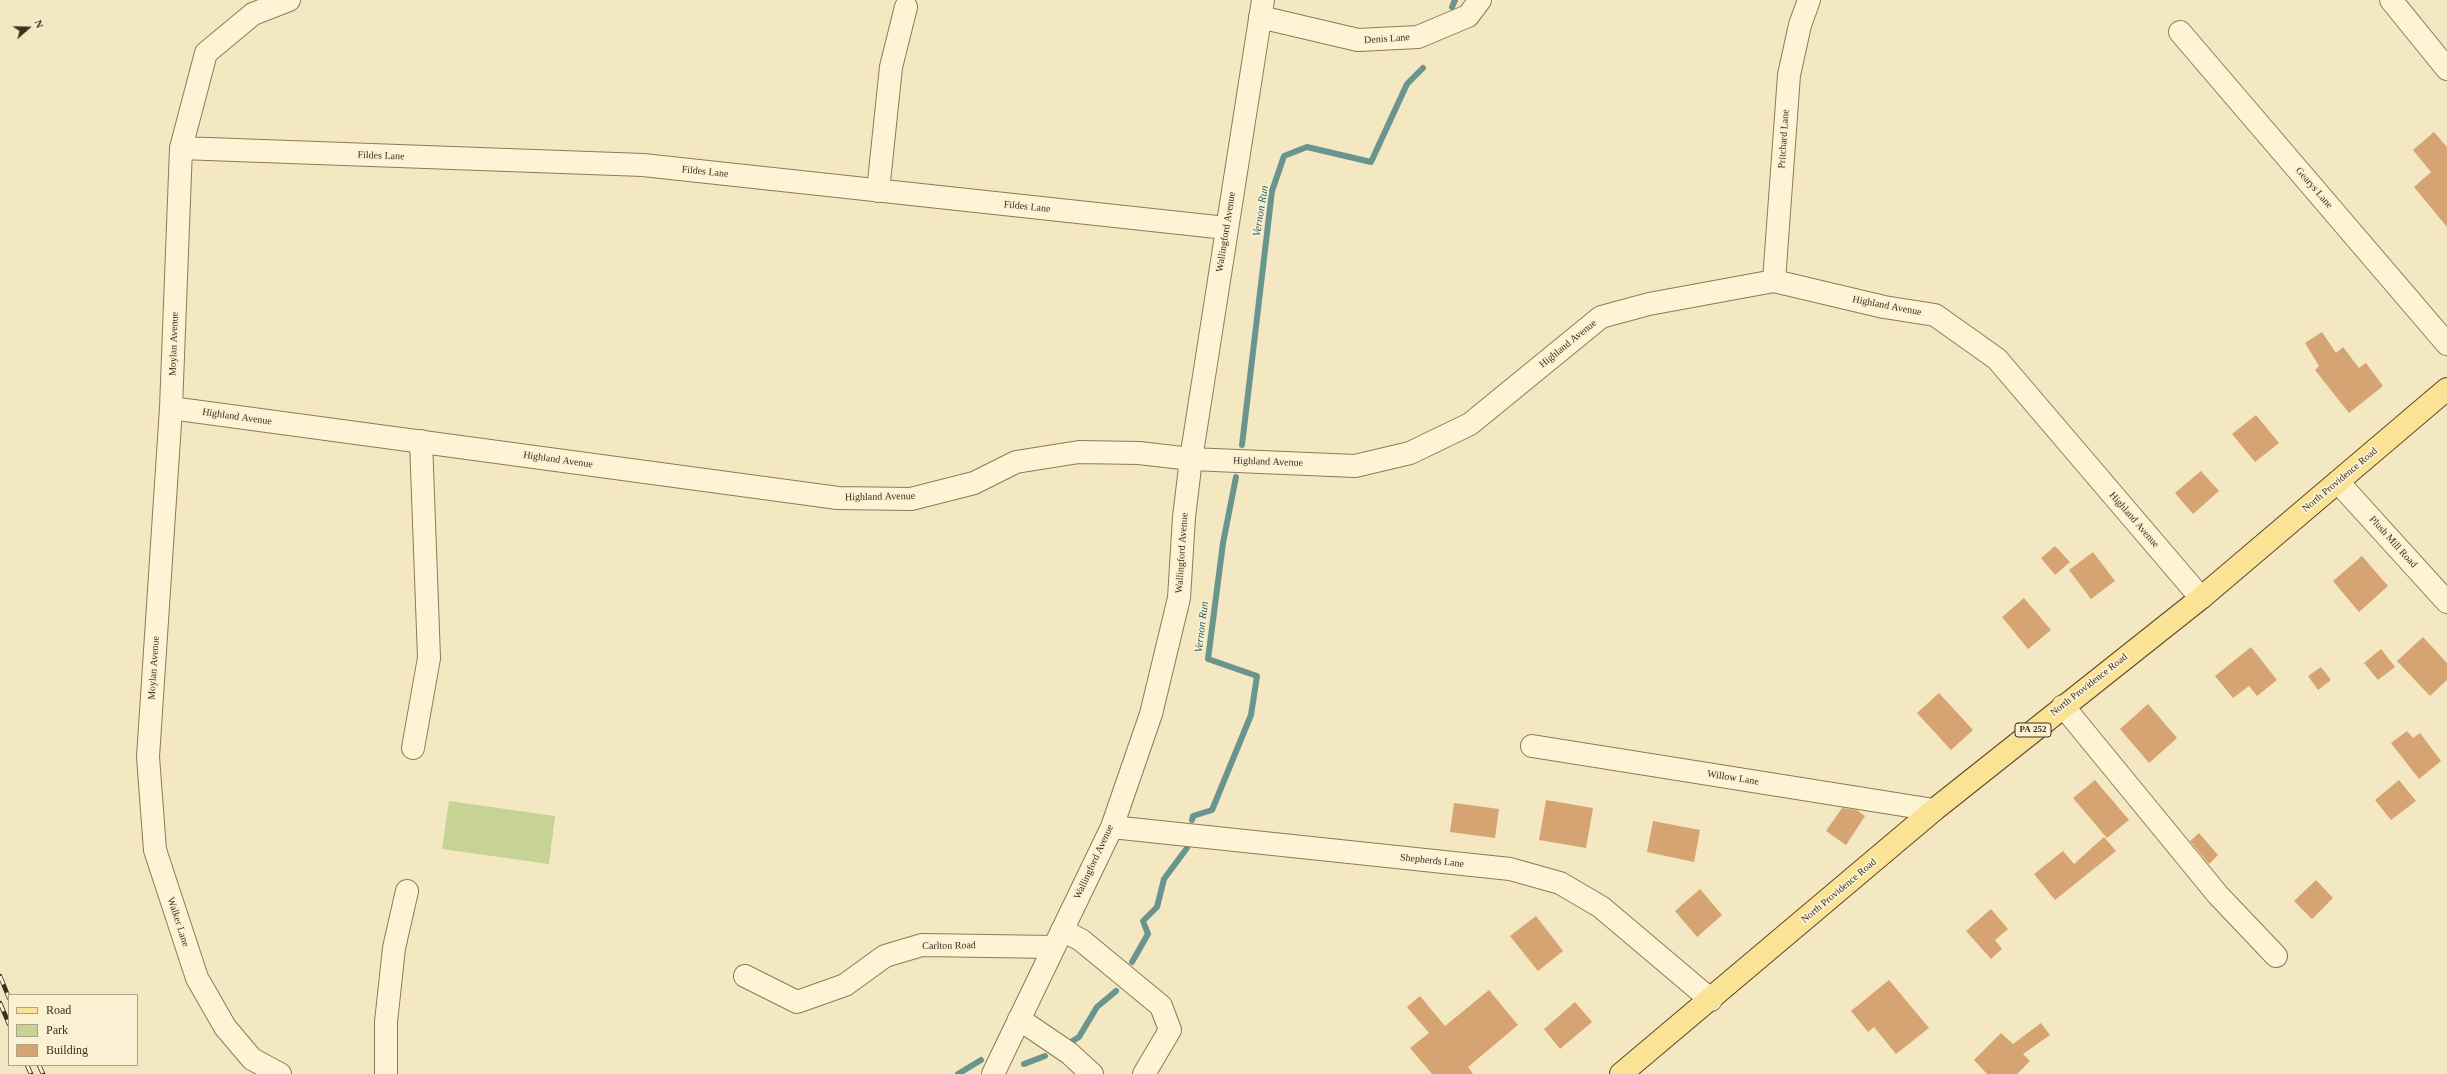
<!DOCTYPE html>
<style>
body{margin:0}
#map{position:relative;width:2447px;height:1074px;overflow:hidden;background:#f3e8c1;font-family:Georgia,serif}
canvas{display:block}
.legend{position:absolute;left:8px;top:994px;width:130px;height:72px;box-sizing:border-box;background:#f9f1d2;border:1px solid #aea389;margin:0;padding:5px 7px;list-style:none;font-size:12px;color:#3d2f1c}
.legend li{display:flex;align-items:center;gap:8px;height:20px}
.legend b{width:20px;border:1px solid #aea389}
.north{position:absolute;left:8px;top:8px;width:40px;height:40px;-webkit-text-stroke:3px #f9f1d2;paint-order:stroke;rotate:70deg;font-size:11px;font-weight:700;line-height:16px;text-align:center;color:#3d2f1c}
.north::after{content:'';display:block;margin:auto;width:14px;height:18px;background:#3d2f1c;clip-path:polygon(50% 0,100% 100%,50% 72%,0 100%)}
</style>
<div id="map">
<canvas width="2447" height="1074"></canvas>
<ul class="legend">
<li><b style="height:5px;background:#fae395"></b>Road</li>
<li><b style="height:11px;background:#c6d394"></b>Park</li>
<li><b style="height:11px;background:#d6a473"></b>Building</li>
</ul>
<div class="north">N</div>
</div>
<script>
const ctx = document.querySelector('canvas').getContext('2d');
ctx.lineJoin = 'round';
function fill(path, color) {
  ctx.fillStyle = color;
  ctx.fill(path, 'evenodd');
}
function shape(rows) {
  const path = new Path2D();
  for (const r of rows) {
    path.moveTo(r[0], r[1]);
    for (let i = 2; i < r.length; i += 2) path.lineTo(r[i], r[i + 1]);
  }
  return path;
}
function stroke(path, color, width, dash) {
  ctx.strokeStyle = color;
  ctx.lineWidth = width;
  ctx.lineCap = dash ? 'butt' : 'round';
  ctx.setLineDash(dash || []);
  ctx.stroke(path);
}
function drawText(font, color, halo, rows, align = 'center') {
  ctx.font = font + ' Georgia,serif';
  ctx.lineWidth = 3.5;
  ctx.setLineDash([]);
  ctx.textBaseline = 'middle';
  ctx.strokeStyle = halo;
  ctx.fillStyle = color;
  for (const [text, x, y, turn = 0] of rows) {
    ctx.save();
    ctx.translate(x, y);
    ctx.rotate((+turn || 0) * Math.PI / 180);
    ctx.textAlign = isNaN(turn) ? turn : align;
    if (halo) ctx.strokeText(text, 0, 0);
    ctx.fillText(text, 0, 0);
    ctx.restore();
  }
}
fill(shape([
 [449,801,555,816,549,864,442,849]
]), '#c6d394');
stroke(shape([
 [1452,7,1455,0],
 [1242,445,1272,191,1284,156,1307,147,1371,162,1407,84,1423,68],
 [1192,820,1193,816,1212,810,1251,715,1257,676,1208,659,1223,543,1236,477],
 [1132,962,1148,934,1143,921,1157,907,1164,879,1187,848],
 [1066,1045,1079,1037,1097,1007,1116,991],
 [1024,1064,1045,1056],
 [958,1074,981,1060]
]), '#6a958e', 6);
fill(shape([
 [2434,132,2447,147,2447,227,2414,187,2431,172,2413,150],
 [2322,332,2336,353,2343,347,2359,368,2366,363,2383,386,2349,413,2315,370,2319,366,2305,343],
 [2256,415,2279,443,2255,462,2232,434],
 [2201,471,2219,491,2193,514,2175,493],
 [2055,546,2070,562,2055,575,2041,558],
 [2093,552,2115,581,2091,599,2069,570],
 [2362,556,2388,586,2359,612,2333,581],
 [2024,598,2051,630,2028,649,2002,617],
 [2423,637,2447,663,2447,680,2430,696,2397,661],
 [2251,647,2277,680,2257,696,2249,686,2233,698,2215,676],
 [2381,649,2395,667,2378,680,2364,663],
 [2321,667,2331,680,2318,690,2308,676],
 [1939,693,1973,730,1951,750,1917,713],
 [2148,704,2177,738,2149,763,2120,729],
 [2407,731,2413,738,2420,733,2441,761,2419,779,2391,743],
 [2095,780,2129,820,2107,838,2073,798],
 [2399,780,2416,801,2391,820,2375,800],
 [1546,800,1593,808,1586,848,1539,840],
 [1454,803,1499,809,1495,838,1450,832],
 [1842,808,1857,810,1865,816,1846,845,1826,831],
 [1653,821,1700,830,1694,862,1647,852],
 [2199,833,2218,855,2209,864,2190,841],
 [2104,837,2116,851,2055,900,2034,874,2063,851,2074,864],
 [2316,880,2333,898,2312,919,2294,901],
 [1700,889,1722,915,1697,937,1675,911],
 [1991,909,2008,929,1995,940,2002,949,1991,959,1966,931],
 [1536,916,1563,951,1538,971,1510,936],
 [1889,980,1929,1028,1896,1054,1874,1027,1868,1032,1851,1011],
 [1489,990,1518,1025,1468,1067,1473,1074,1432,1074,1410,1048,1429,1033,1407,1007,1420,996,1445,1026],
 [1575,1002,1592,1022,1560,1049,1544,1029],
 [2041,1023,2050,1035,2023,1054,2030,1061,2017,1074,1987,1074,1974,1060,2001,1033,2013,1044]
]), '#d6a473');
const minor = shape([
 [2391,0,2447,69],
 [1260,17,1358,40,1418,37,1468,16,1480,0],
 [2180,32,2447,344],
 [181,148,643,165,1226,228],
 [878,191,891,67,906,7],
 [1774,281,1789,75,1800,25,1809,0],
 [171,408,838,498,911,499,974,483,1016,462,1079,452,1139,453,1191,459,1355,466,1410,453,1470,424,1601,317,1649,304,1774,281,1884,307,1935,315,1997,359,2201,598],
 [2338,482,2447,602],
 [2063,706,2218,895,2276,956],
 [1532,746,1934,810],
 [413,748,429,658,421,441],
 [1112,827,1510,869,1560,883,1601,907,1711,1000],
 [1062,930,1081,940,1161,1006,1170,1030,1144,1074],
 [745,976,797,1002,845,985,885,956,922,945,1054,947],
 [1019,1019,1069,1053,1092,1074],
 [280,1074,252,1059,225,1027,197,978,155,850,148,757,171,408,181,148,206,53,253,14,289,0],
 [386,1074,386,1022,394,948,407,891],
 [993,1074,1112,827,1151,714,1179,598,1184,517,1191,459,1263,0]
]);
const major = shape([
 [1621,1074,1934,810,2201,598,2447,389]
]);
stroke(minor, '#8f7956', 24);
stroke(major, '#5d462b', 24);
stroke(minor, '#fdf4d6', 22);
stroke(major, '#fae395', 22);
const rail = shape([
 [0,976,9,998],
 [0,1003,9,1024],
 [27,1065,31,1074],
 [39,1065,43,1074]
]);
stroke(rail, '#3d2f1c', 4.5);
stroke(rail, '#f9f1d2', 3, [9]);
for (const [x, y, w] of [
 [2033,730,36]
]) {
  const box = new Path2D();
  box.roundRect(x - w / 2, y - 7, w, 14, 3);
  ctx.fillStyle = '#f9f1d2';
  ctx.fill(box);
  stroke(box, '#3d2f1c', 1);
}
drawText('bold 9px', '#3d2f1c', null, [
 ["PA 252",2033,730]
]);
drawText('10px', '#3d2f1c', '#f9f1d2', [
 ["Denis Lane",1387,39,-4],
 ["Pritchard Lane",1784,139,-86],
 ["Fildes Lane",381,156,2],
 ["Fildes Lane",705,172,6],
 ["Gearys Lane",2314,188,49],
 ["Fildes Lane",1027,207,6],
 ["Wallingford Avenue",1226,232,-81],
 ["Highland Avenue",1887,306,11],
 ["Moylan Avenue",174,344,-88],
 ["Highland Avenue",1568,344,-39],
 ["Highland Avenue",237,417,8],
 ["Highland Avenue",558,460,8],
 ["Highland Avenue",1268,462,2],
 ["North Providence Road",2340,480,-40],
 ["Highland Avenue",880,497,-1],
 ["Highland Avenue",2134,520,49],
 ["Plush Mill Road",2393,542,48],
 ["Wallingford Avenue",1182,553,-86],
 ["Moylan Avenue",154,668,-86],
 ["North Providence Road",2089,685,-38],
 ["Willow Lane",1733,778,9],
 ["Shepherds Lane",1432,861,6],
 ["Wallingford Avenue",1094,862,-65],
 ["North Providence Road",1839,891,-40],
 ["Walker Lane",178,922,72],
 ["Carlton Road",949,946,-1]
]);
drawText('italic 11px', '#2a5e5f', '#f9f1d2', [
 ["Vernon Run",1261,211,-81],
 ["Vernon Run",1202,627,-83]
]);
</script>
